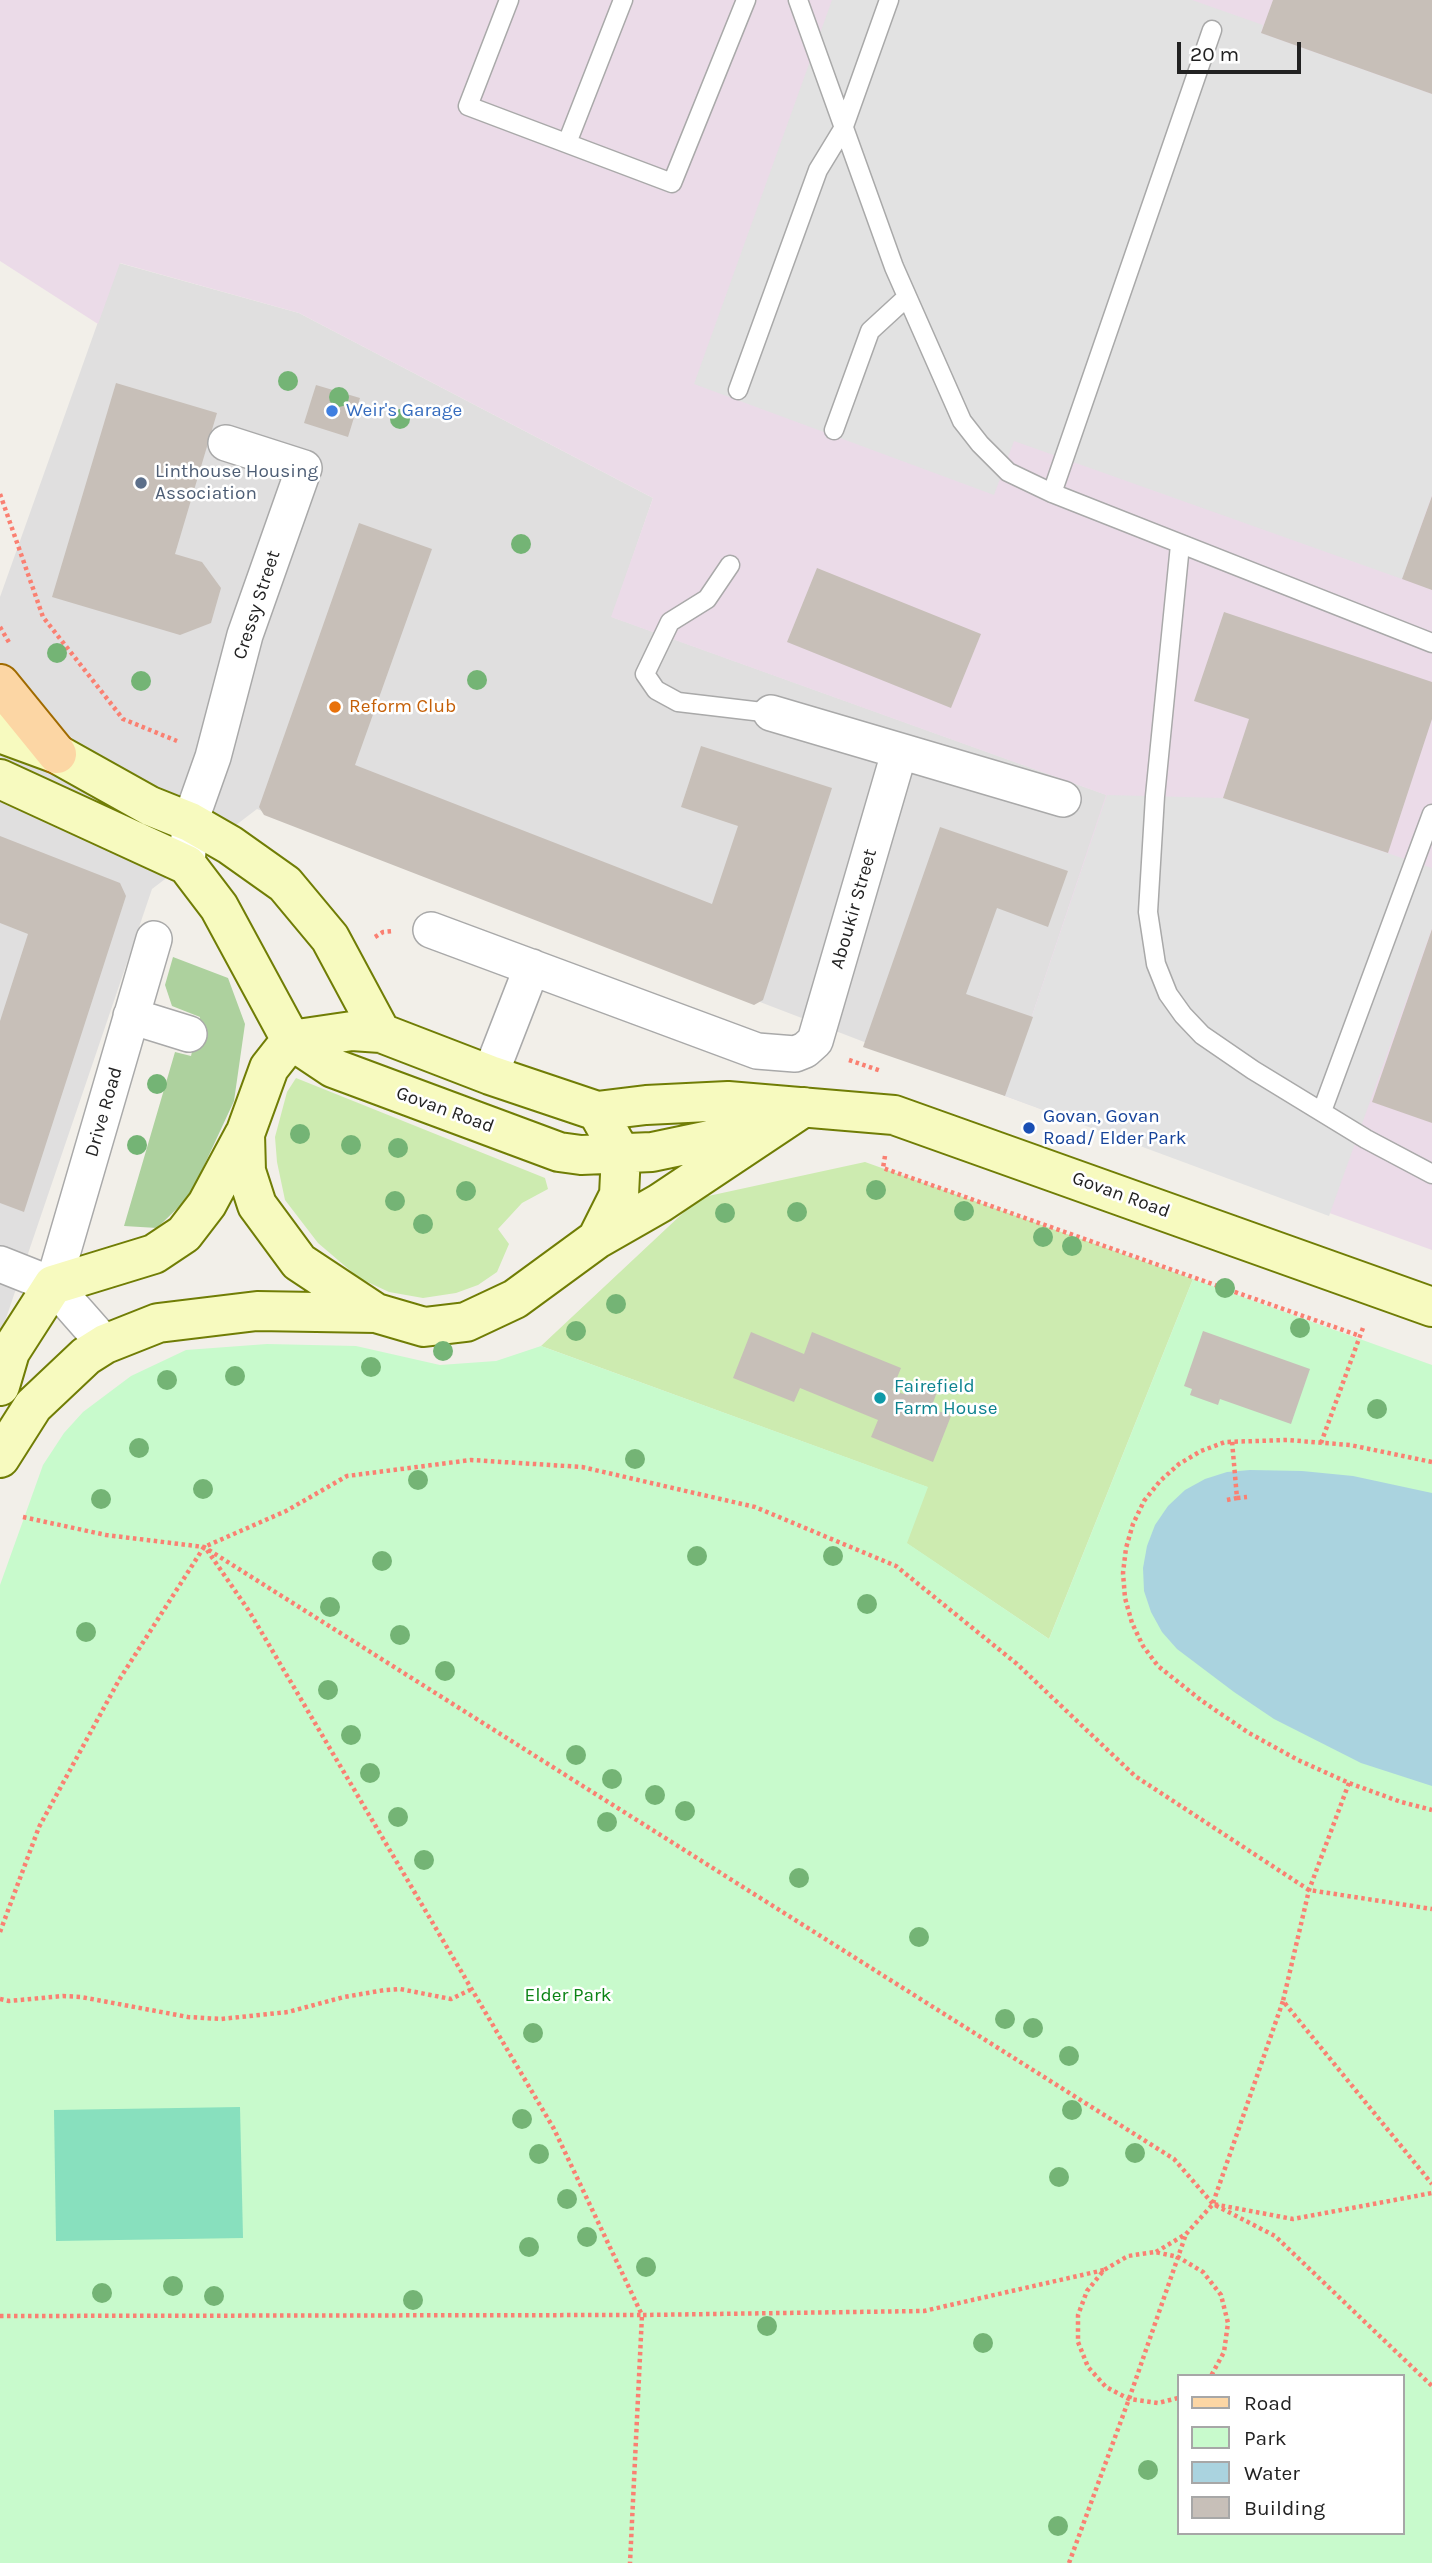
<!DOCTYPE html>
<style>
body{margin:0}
#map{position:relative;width:1432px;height:2563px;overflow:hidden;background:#f2efe9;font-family:Karla,sans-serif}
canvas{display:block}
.legend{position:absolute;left:1177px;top:2374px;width:228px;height:161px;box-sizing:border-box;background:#fff;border:2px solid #a7a7a7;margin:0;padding:9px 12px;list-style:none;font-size:21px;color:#222}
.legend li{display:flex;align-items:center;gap:14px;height:35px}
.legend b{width:35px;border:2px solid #a7a7a7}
.scale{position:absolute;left:1177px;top:42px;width:124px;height:32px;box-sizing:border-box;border:4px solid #222;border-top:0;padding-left:9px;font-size:21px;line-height:24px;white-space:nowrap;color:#222;-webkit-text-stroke:5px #fff;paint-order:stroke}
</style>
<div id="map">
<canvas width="1432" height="2563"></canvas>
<ul class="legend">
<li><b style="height:9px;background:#fcd6a4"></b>Road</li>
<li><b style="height:19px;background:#c8facc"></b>Park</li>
<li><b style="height:19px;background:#aad3df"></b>Water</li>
<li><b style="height:19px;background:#c7bfb8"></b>Building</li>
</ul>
<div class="scale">20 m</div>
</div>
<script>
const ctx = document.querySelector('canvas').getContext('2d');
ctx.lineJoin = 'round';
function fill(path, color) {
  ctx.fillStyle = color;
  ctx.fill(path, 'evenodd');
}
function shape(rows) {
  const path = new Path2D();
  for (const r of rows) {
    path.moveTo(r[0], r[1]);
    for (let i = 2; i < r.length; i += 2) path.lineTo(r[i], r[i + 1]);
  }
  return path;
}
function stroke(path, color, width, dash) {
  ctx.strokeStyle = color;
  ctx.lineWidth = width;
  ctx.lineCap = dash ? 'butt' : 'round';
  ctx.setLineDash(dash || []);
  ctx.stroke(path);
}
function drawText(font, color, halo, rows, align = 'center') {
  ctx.font = font + ' Karla,sans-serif';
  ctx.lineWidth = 5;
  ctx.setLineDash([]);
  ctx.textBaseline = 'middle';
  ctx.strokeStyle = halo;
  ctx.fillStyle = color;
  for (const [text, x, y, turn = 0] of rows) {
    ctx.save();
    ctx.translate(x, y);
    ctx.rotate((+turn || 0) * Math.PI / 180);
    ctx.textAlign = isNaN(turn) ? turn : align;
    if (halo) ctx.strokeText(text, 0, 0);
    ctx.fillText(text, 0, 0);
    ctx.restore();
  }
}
fill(shape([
 [119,263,299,313,653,498,612,617,1107,795,1005,1096,257,809,152,889,0,1336,0,597]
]), '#e0dfdf');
fill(shape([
 [0,0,1432,0,1432,1250,1005,1096,1106,795,611,617,653,498,299,313,120,263,98,324,0,261]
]), '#ebdbe8');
fill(shape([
 [296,1078,545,1178,548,1189,522,1203,498,1229,509,1244,497,1272,478,1285,456,1293,423,1298,389,1292,359,1278,318,1243,285,1200,277,1162,275,1137,287,1092],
 [865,1162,1193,1279,1049,1639,906,1543,927,1487,541,1346,699,1198]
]), '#cdebb0');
fill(shape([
 [173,957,228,978,245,1024,234,1101,190,1196,157,1228,124,1226,175,1052,191,1056,200,1017,172,1006,165,985]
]), '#add19e');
fill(shape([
 [1193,1279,1432,1365,1432,2563,0,2563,0,1585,43,1465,64,1433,83,1412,131,1376,186,1350,267,1344,356,1346,440,1365,496,1361,541,1346,928,1487,907,1543,1049,1639],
 [1178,2376,1402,2376,1402,2533,1178,2533]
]), '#c8facc');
fill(shape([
 [240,2107,243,2238,56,2241,54,2110]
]), '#88e0be');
fill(shape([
 [832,0,1192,0,1263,25,1261,33,1432,94,1432,495,1402,579,1014,441,994,495,694,384],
 [1107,795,1223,798,1432,868,1432,928,1329,1216,1005,1096]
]), '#e2e2e2');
fill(shape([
 [1250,1470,1302,1471,1353,1476,1432,1493,1432,1786,1361,1763,1274,1719,1234,1692,1177,1649,1162,1632,1151,1612,1144,1591,1143,1568,1147,1546,1155,1525,1168,1506,1185,1490,1205,1479,1227,1472]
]), '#aad3df');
fill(shape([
 [1273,0,1432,0,1432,94,1261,33],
 [116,383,217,413,175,554,202,562,221,588,211,623,180,635,52,597],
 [316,385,360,398,348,437,304,423],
 [1432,496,1432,590,1402,579],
 [359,523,432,549,355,765,712,904,738,826,681,807,701,746,832,788,763,1000,754,1005,264,815,259,807],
 [817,568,981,634,951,708,787,642],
 [1224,612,1432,682,1432,719,1388,853,1223,798,1249,719,1194,701],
 [940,827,1068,871,1048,927,997,908,966,994,1033,1017,1005,1096,863,1047],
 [0,836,120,883,126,896,24,1212,0,1203,0,1021,28,934,0,923],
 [1432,929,1432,1123,1372,1102],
 [1203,1331,1310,1369,1291,1424,1220,1399,1218,1405,1190,1395,1192,1389,1184,1386],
 [751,1332,804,1354,812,1332,901,1368,892,1390,904,1394,909,1381,937,1392,931,1408,951,1416,933,1462,871,1437,878,1420,800,1388,794,1402,733,1378]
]), '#c7bfb8');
const lane = shape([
 [509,0,468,106,672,183,746,0],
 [798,0,894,267,962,421,980,444,1008,472,1052,493,1432,643],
 [567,143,623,0],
 [738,390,818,170,843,129,889,0],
 [834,430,870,331,907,297],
 [1052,493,1212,30],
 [1180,545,1155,796,1148,912,1156,964,1168,994,1183,1015,1202,1035,1253,1070,1366,1139,1432,1174],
 [730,565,707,599,670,622,645,674,656,690,678,702,771,713],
 [1322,1111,1432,814]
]);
const street = shape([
 [771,713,1063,799],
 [187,865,190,822,213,757,245,635,304,468,226,443],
 [431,930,757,1051,795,1054,805,1050,815,1041,899,753],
 [131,1016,189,1034],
 [490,1075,532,967],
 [0,1264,53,1285,105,1344],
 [53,1285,154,939]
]);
const secondary = shape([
 [0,733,57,754,150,806,190,822,230,845,285,884,330,938,381,1033],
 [0,779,187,865,219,907,291,1040,333,1068,559,1152,581,1155,652,1152,733,1135,753,1127],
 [597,1111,646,1105,728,1101,894,1115,1432,1307],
 [597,1239,619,1195,621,1154,597,1111,490,1075,381,1033,352,1031,291,1040,269,1068,245,1134,246,1171,257,1205,299,1262,376,1313,424,1327,466,1322,515,1299,597,1239,660,1203,804,1107],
 [0,1386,10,1352,53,1285,154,1254,184,1234,207,1204,244,1135],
 [0,1458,33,1406,86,1356,105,1344,158,1323,257,1311,376,1313]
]);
const primary = shape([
 [0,684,57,754]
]);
stroke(lane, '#a9a9a9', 21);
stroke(street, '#a9a9a9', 38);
stroke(secondary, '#707d05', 42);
stroke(primary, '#a06b00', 42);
stroke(shape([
 [0,494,43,617,123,719,177,741],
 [0,627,10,644],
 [375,937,383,932,393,931],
 [849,1060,881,1071],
 [885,1156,883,1168,1360,1336],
 [1321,1443,1364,1325],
 [1432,1462,1350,1445,1287,1440,1225,1442,1201,1451,1179,1464,1160,1481,1144,1501,1133,1524,1126,1548,1123,1573,1125,1598,1132,1623,1143,1646,1158,1666,1202,1701,1249,1733,1298,1760,1349,1783,1401,1802,1432,1810],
 [1237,1498,1247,1497],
 [1227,1500,1237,1498,1232,1441],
 [23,1517,106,1535,204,1547,1174,2159,1213,2204,1275,2236,1432,2386],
 [207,1550,249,1611,554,2129,642,2315,924,2311,1104,2270],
 [1349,1783,1309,1890,1283,2001,1432,2184],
 [0,1932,39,1827,119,1680,204,1547,286,1511,347,1476,471,1460,582,1467,755,1507,896,1566,1017,1664,1135,1776,1309,1890,1432,1909],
 [0,1999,9,2001,63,1996,81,1997,188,2017,221,2019,288,2012,344,1997,385,1990,400,1989,451,1999,470,1990],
 [1213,2203,1283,2001],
 [1156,2252,1186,2234,1213,2204,1293,2219,1432,2193],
 [0,2316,642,2315,630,2563],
 [1178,2398,1158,2403,1129,2399,1106,2387,1088,2367,1078,2342,1078,2315,1087,2291,1104,2270,1128,2256,1155,2252,1178,2257,1203,2272,1221,2295,1228,2323,1224,2352,1211,2376],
 [1069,2563,1129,2399,1186,2234]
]), '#fa8072', 4.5, [3.5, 3.5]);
stroke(lane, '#fff', 18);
stroke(street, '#fff', 35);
stroke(secondary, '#f7fabf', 38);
stroke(primary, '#fcd6a4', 38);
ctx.fillStyle = '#74b475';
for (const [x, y] of [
 [288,381],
 [339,397],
 [400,419],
 [521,544],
 [57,653],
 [477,680],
 [141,681],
 [157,1084],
 [300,1134],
 [137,1145],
 [351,1145],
 [398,1148],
 [876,1190],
 [466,1191],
 [395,1201],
 [964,1211],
 [797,1212],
 [725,1213],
 [423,1224],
 [1043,1237],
 [1072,1246],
 [1225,1288],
 [616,1304],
 [1300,1328],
 [576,1331],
 [443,1351],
 [371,1367],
 [235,1376],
 [167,1380],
 [1377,1409],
 [139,1448],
 [635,1459],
 [418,1480],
 [203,1489],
 [101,1499],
 [697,1556],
 [833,1556],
 [382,1561],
 [867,1604],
 [330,1607],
 [86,1632],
 [400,1635],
 [445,1671],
 [328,1690],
 [351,1735],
 [576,1755],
 [370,1773],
 [612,1779],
 [655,1795],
 [685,1811],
 [398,1817],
 [607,1822],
 [424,1860],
 [799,1878],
 [919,1937],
 [1005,2019],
 [1033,2028],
 [533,2033],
 [1069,2056],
 [1072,2110],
 [522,2119],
 [1135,2153],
 [539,2154],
 [1059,2177],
 [567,2199],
 [587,2237],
 [529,2247],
 [646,2267],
 [173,2286],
 [102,2293],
 [214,2296],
 [413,2300],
 [767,2326],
 [983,2343],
 [1148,2470],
 [1058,2526]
]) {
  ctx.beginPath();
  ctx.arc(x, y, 10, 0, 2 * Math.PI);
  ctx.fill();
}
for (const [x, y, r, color] of [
 [332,411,7,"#3f7fe0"],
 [141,483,7,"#5c6f8a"],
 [335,707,7,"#e8710a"],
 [1029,1128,7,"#1a4fb4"],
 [880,1398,7,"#0f9aa8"]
]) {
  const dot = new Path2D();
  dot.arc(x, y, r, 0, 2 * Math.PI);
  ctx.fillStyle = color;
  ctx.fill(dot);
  stroke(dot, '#fff', 2.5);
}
drawText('19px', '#366cbe', '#fff', [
 ["Weir's Garage",346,411]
], 'left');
drawText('19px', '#4e5e75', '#fff', [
 ["Linthouse Housing",155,472],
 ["Association",155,494]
], 'left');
drawText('19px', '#222', '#fff', [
 ["Cressy Street",257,605,-72],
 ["Aboukir Street",854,909,-74],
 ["Govan Road",445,1110,20],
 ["Drive Road",104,1112,-74],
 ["Govan Road",1121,1195,20]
]);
drawText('19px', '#c56008', '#fff', [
 ["Reform Club",349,707]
], 'left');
drawText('19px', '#164399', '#fff', [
 ["Govan, Govan",1043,1117],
 ["Road/ Elder Park",1043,1139]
], 'left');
drawText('19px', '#0d838f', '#fff', [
 ["Fairefield",894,1387],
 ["Farm House",894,1409]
], 'left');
drawText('19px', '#0c8416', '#fff', [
 ["Elder Park",568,1996]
]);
</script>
